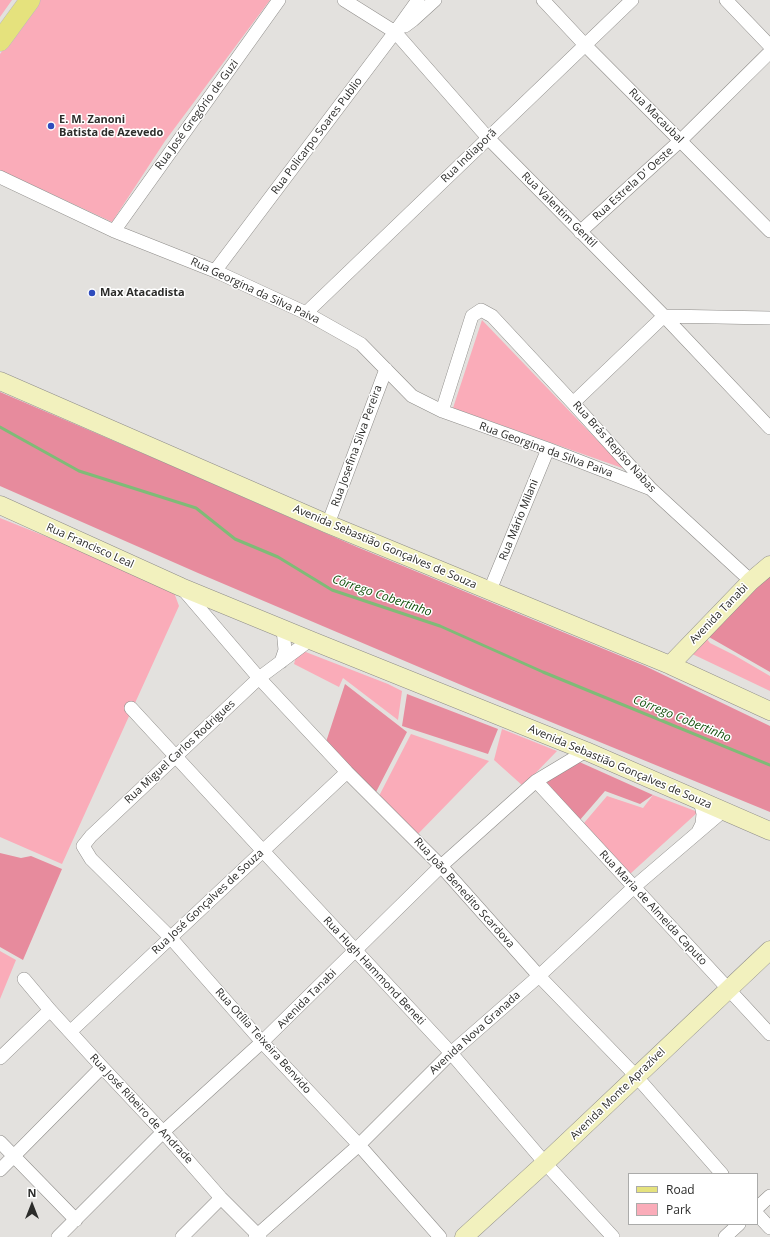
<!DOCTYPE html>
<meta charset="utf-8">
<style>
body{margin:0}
#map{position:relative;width:770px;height:1237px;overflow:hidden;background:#e3e1de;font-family:"Open Sans",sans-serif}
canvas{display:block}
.legend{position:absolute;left:628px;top:1173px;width:130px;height:52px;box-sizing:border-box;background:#fff;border:1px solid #ababaa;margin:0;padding:5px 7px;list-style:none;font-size:12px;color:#2c2c2a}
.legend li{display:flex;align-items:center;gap:8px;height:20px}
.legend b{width:20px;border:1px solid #ababaa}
.north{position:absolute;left:12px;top:1185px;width:40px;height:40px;-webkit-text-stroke:3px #fff;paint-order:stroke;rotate:0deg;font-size:11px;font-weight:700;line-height:16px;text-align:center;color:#2c2c2a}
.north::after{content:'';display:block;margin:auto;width:14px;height:18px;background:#2c2c2a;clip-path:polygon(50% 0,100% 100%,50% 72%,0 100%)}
</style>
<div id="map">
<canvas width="770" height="1237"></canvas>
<ul class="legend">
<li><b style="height:5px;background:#e5e27d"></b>Road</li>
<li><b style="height:11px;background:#faacb9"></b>Park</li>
</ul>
<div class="north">N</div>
</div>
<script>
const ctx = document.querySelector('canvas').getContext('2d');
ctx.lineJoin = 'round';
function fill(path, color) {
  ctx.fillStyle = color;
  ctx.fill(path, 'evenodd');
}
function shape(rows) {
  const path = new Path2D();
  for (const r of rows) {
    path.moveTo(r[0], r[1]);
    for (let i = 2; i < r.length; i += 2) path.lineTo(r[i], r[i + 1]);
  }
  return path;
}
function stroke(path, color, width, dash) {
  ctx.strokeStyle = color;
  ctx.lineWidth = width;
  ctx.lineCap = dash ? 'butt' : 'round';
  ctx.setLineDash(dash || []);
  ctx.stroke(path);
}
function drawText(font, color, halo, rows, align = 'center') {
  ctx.font = font + ' "Open Sans",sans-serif';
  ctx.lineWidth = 3;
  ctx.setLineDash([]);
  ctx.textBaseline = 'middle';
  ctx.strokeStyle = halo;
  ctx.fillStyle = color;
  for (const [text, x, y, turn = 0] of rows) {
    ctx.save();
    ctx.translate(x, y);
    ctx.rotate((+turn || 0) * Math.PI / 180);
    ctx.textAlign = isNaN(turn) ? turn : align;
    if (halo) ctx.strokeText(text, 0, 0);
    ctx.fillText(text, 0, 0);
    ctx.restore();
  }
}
fill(shape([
 [0,0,12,0,0,17],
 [40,0,270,0,165,141,112,222,0,170,0,54],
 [482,320,625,469,453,408],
 [0,518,172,587,179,606,62,864,0,837],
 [703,634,710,643,734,655,770,676,770,691,686,651],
 [298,649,388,684,402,691,398,720,343,678,339,687,294,664],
 [502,729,557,751,523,786,494,760],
 [411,734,489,761,417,835,379,796],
 [653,795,698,812,630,874,584,823,607,796,643,808],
 [0,951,16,960,0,999]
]), '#faacb9');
fill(shape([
 [0,392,177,468,357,547,645,666,770,726,770,812,473,690,198,573,0,486],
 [770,569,770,672,709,637],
 [345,684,407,732,376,792,326,742],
 [407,694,498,729,488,754,402,726],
 [575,760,653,795,640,804,605,791,579,821,545,780],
 [0,853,21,858,31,856,62,869,23,960,0,947]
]), '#e78b9d');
stroke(shape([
 [0,427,79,471,196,508,235,539,278,557,332,590,440,626,543,672,770,765]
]), '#7fbb77', 3);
const street = shape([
 [344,0,395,32,488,138,664,316,770,428],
 [543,0,585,45,770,231],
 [726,0,770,46],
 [405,26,413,20,435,0],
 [0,177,114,231,215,271,306,313,361,344,412,396,442,411,548,449,651,489],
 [114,231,279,0],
 [580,232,681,140,770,52],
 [215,271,395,32,418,0],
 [306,313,632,0],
 [573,403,664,316,770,318],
 [442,411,472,316,481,310,492,316,573,403,651,489,751,581],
 [328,524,386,369],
 [181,587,259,678,347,772,441,866,539,976,636,1076,722,1174],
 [490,590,548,449],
 [310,640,259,678,91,836,83,846,91,859,170,937,262,1042,359,1145,440,1237],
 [281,662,285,650,283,629],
 [131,708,263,851,451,1053,545,1163,613,1237],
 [536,781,770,1034],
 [698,832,702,824,703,814,700,800],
 [24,979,50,1010,102,1067,163,1132,221,1198,260,1237],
 [70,1032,347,772],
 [0,1058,50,1010],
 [0,1142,76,1220],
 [0,1170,102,1067],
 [757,1208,770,1196],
 [757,1214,770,1228],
 [58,1237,163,1132,262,1042,441,866,536,781,586,751],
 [182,1237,221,1198],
 [255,1237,359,1145,451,1053,539,976,634,887,723,811],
 [725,1237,739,1224]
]);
const secondary = shape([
 [0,381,328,524,670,665,770,711],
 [0,505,181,587,310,640,586,751,770,831],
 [670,665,751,581,770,565],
 [464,1237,545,1163,770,950]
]);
const primary = shape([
 [0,41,30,0]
]);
stroke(street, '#8e8c89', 14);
stroke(secondary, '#8e8c89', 19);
stroke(primary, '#bbb', 21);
stroke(street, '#fff', 13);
stroke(secondary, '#f2f1be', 18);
stroke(primary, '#e5e27d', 20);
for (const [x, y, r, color] of [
 [51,126,4,"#2f4cbd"],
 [92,293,4,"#2f4cbd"]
]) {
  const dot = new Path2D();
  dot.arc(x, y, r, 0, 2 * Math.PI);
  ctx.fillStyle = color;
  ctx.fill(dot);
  stroke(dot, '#fff', 1.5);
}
drawText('11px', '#2c2c2a', '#fff', [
 ["Rua José Gregório de Guzi",197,115,-54],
 ["Rua Macaubal",656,116,45],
 ["Rua Policarpo Soares Publio",317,136,-53],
 ["Rua Indiaporã",469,156,-44],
 ["Rua Estrela D' Oeste",633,184,-42],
 ["Rua Valentim Gentil",559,210,45],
 ["Rua Georgina da Silva Paiva",255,291,25],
 ["Rua Josefina Silva Pereira",357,446,-70],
 ["Rua Brás Repiso Nabas",614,447,48],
 ["Rua Georgina da Silva Paiva",546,450,20],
 ["Rua Mário Milani",519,520,-68],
 ["Rua Francisco Leal",90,546,24],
 ["Avenida Sebastião Gonçalves de Souza",385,547,23],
 ["Avenida Tanabi",719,614,-46],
 ["Rua Miguel Carlos Rodrigues",180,752,-43],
 ["Avenida Sebastião Gonçalves de Souza",620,767,23],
 ["Rua João Benedito Scardova",464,893,48],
 ["Rua José Gonçalves de Souza",208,902,-43],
 ["Rua Maria de Almeida Caputo",653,908,47],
 ["Rua Hugh Hammond Beneti",374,971,47],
 ["Avenida Tanabi",307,999,-45],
 ["Avenida Nova Granada",475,1033,-42],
 ["Rua Otília Teixeira Benvido",263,1041,48],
 ["Avenida Monte Aprazível",618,1094,-44],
 ["Rua José Ribeiro de Andrade",141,1109,47]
]);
drawText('bold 11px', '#2c2c2a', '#fff', [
 ["E. M. Zanoni",59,120],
 ["Batista de Azevedo",59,133],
 ["Max Atacadista",100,293]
], 'left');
drawText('italic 12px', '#134f0b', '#fff', [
 ["Córrego Cobertinho",382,596,19],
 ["Córrego Cobertinho",682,719,22]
]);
</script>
